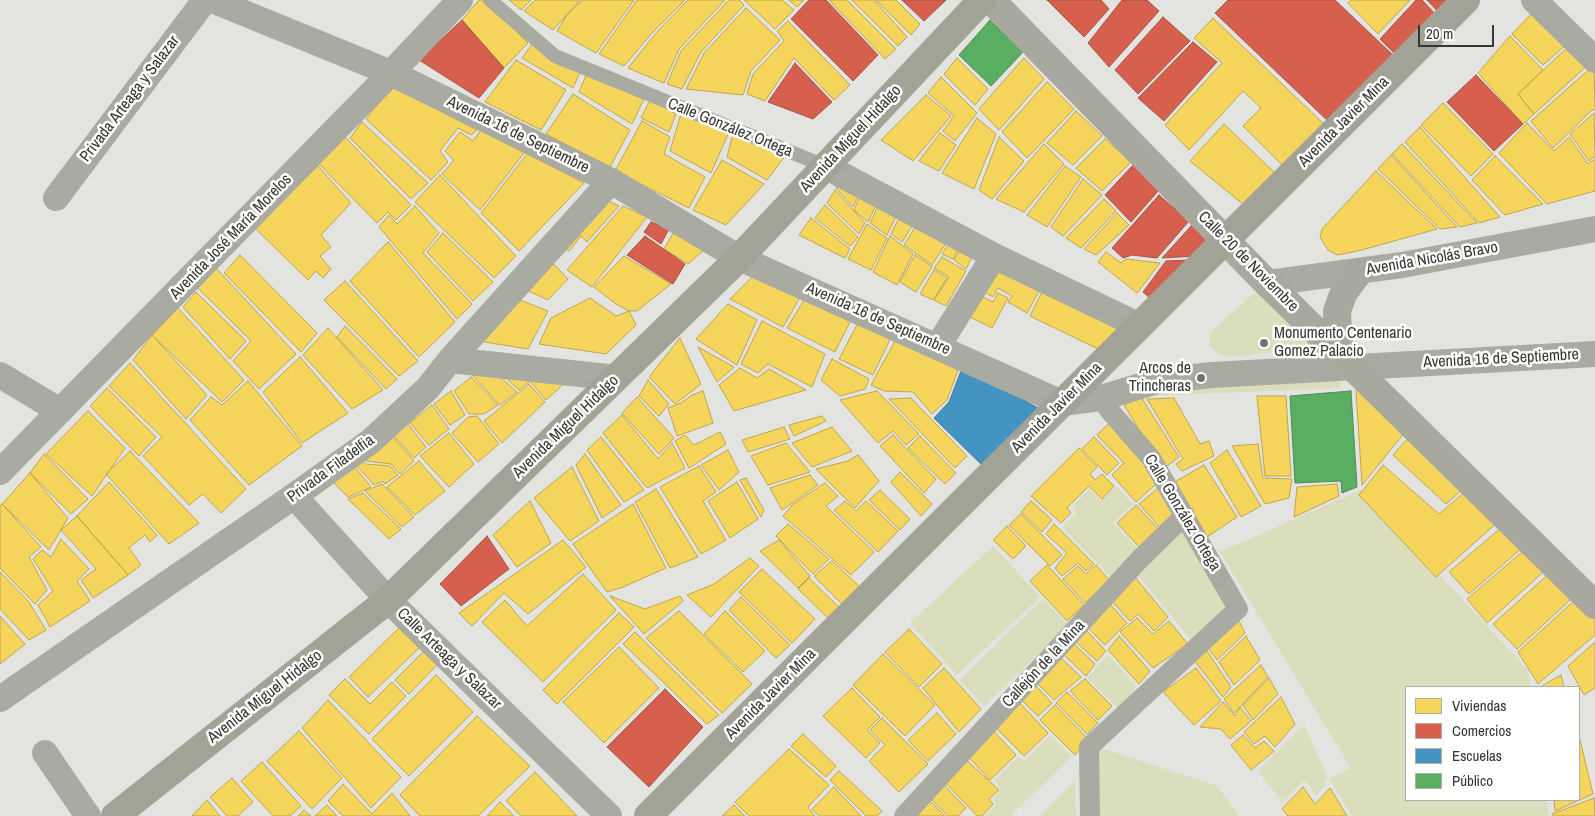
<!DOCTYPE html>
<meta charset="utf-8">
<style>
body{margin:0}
#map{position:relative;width:1595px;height:816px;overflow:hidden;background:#e3e4e0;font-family:"Archivo Narrow",sans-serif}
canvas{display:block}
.legend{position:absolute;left:1405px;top:686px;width:175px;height:115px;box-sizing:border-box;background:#fffffe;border:1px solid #aeaead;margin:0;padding:6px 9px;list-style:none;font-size:15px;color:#353533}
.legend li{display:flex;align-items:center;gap:10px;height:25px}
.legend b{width:25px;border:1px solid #aeaead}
.scale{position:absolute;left:1418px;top:25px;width:76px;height:22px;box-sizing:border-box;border:2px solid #353533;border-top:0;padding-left:6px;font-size:15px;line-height:18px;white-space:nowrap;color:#353533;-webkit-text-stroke:4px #fffffe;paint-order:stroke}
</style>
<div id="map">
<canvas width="1595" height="816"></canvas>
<ul class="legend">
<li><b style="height:14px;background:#f6d55c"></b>Viviendas</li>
<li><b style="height:14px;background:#d6604d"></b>Comercios</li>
<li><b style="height:14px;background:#4393c3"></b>Escuelas</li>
<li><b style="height:14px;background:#5aae61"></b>Público</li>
</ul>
<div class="scale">20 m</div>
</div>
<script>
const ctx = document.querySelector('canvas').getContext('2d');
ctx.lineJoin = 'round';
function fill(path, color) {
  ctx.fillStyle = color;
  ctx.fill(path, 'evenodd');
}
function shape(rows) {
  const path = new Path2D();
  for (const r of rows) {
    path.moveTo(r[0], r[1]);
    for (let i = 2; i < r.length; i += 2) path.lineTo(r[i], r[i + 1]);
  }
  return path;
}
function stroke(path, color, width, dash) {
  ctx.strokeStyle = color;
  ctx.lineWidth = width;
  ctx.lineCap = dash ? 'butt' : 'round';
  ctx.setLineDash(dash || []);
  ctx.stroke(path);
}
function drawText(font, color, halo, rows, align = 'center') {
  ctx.font = font + ' "Archivo Narrow",sans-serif';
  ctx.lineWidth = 5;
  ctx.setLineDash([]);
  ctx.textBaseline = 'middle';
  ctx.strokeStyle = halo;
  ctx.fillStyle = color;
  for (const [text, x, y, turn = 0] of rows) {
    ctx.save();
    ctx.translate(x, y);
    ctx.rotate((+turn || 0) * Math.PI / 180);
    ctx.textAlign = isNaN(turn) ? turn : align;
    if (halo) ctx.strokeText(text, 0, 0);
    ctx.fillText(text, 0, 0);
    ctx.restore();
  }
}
fill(shape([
 [1261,292,1313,343,1310,347,1301,349,1229,357,1220,355,1209,345,1210,333,1254,293],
 [1338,366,1341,388,1129,397],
 [1116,486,1133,504,1113,523,1139,550,1111,577,1062,527,1076,514,1072,507,1089,489,1101,500],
 [1361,490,1528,670,1531,687,1406,687,1406,800,1546,800,1549,816,1352,816,1329,779,1351,768,1220,552],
 [1184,522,1233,607,1192,641,1136,573],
 [993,546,1040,597,957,675,910,623],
 [1043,599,1068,625,984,706,959,680],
 [1108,655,1137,687,1118,708,1087,678],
 [1304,725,1328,778,1317,796,1304,780,1283,802,1258,771],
 [1050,735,1072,757,1010,816,985,816,996,805,994,799,1001,790,994,780,1018,757,1026,760],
 [1095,746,1217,786,1239,816,1097,816],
 [1075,780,1076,816,1039,816]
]), '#dbdebc');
const homes = shape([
 [479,0,485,0,528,43,504,68,462,20,479,0],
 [509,0,531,0,521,10,509,0],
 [535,0,580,0,553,30,524,11,535,0],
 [582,0,634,0,596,53,557,31,565,18,582,0],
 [637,0,685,0,652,33,624,66,599,54,637,0],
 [688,0,725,0,679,49,664,83,628,68,656,33,688,0],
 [729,0,739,0,744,5,701,52,682,89,667,84,681,51,729,0],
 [744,0,782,0,794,10,775,29,744,0],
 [789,0,804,0,797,7,789,0],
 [829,0,847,0,896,49,885,59,829,0],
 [852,0,874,0,907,37,898,46,852,0],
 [876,0,896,0,920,24,911,35,876,0],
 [1351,0,1410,0,1378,34,1348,3,1351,0],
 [746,8,780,40,751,71,743,95,686,89,704,53,746,8],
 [1537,8,1570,41,1543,65,1512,34,1537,8],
 [1213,18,1328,128,1286,169,1243,126,1261,108,1243,91,1189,150,1165,125,1222,63,1194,38,1213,18],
 [788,21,850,85,834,100,794,58,765,101,747,94,753,74,784,41,777,31,788,21],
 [1510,36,1543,70,1518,94,1534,114,1523,124,1478,73,1510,36],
 [1572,43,1590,63,1534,114,1518,94,1572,43],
 [532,44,581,70,573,88,522,58,532,44],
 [957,58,988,89,975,105,944,74,957,58],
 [1024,58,1044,79,999,130,979,109,1024,58],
 [516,60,566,90,541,130,485,102,516,60],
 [1594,65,1595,109,1591,111,1553,148,1531,121,1594,65],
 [587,73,644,99,632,124,579,92,587,73],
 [941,77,977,113,955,141,943,131,954,116,928,93,941,77],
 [1047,82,1074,109,1027,158,1002,132,1047,82],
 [392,86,477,130,471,135,458,128,440,151,448,162,431,180,366,119,392,86],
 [573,94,630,130,610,167,546,134,573,94],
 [926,95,951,116,913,161,881,140,926,95],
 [650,100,676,114,669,132,641,118,650,100],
 [1443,103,1493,154,1471,176,1421,125,1443,103],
 [1076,111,1102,136,1073,165,1047,143,1076,111],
 [1594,113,1595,156,1589,161,1570,134,1594,113],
 [681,114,728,134,711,173,670,151,681,114],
 [977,118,996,134,974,189,942,173,977,118],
 [642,121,670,137,664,154,705,177,689,208,615,171,642,121],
 [362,122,428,183,411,199,350,138,362,122],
 [1527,123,1554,151,1569,137,1588,164,1595,159,1595,191,1547,204,1499,153,1527,123],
 [1224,124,1280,178,1249,209,1190,161,1224,124],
 [1420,127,1500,217,1479,223,1405,142,1420,127],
 [481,130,524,153,480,210,442,174,454,160,445,151,460,132,473,141,481,130],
 [940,133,956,145,939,171,919,161,940,133],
 [733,134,786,155,767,180,727,157,733,134],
 [345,137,411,205,396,220,388,212,377,223,319,164,345,137],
 [999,137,1024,161,992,199,979,190,999,137],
 [1105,139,1131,162,1102,191,1076,168,1105,139],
 [1044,144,1064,164,1024,212,996,199,1044,144],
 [1402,144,1477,223,1460,227,1392,154,1402,144],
 [527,154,584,183,519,251,481,213,527,154],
 [1391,155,1457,227,1440,229,1378,169,1391,155],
 [1495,156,1543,204,1505,215,1472,180,1495,156],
 [722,160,764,184,726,225,693,210,722,160],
 [318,166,351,203,321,235,331,247,320,256,331,269,323,278,316,271,308,280,253,226,318,166],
 [1065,166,1081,177,1047,227,1027,215,1065,166],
 [1376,171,1437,229,1358,251,1337,255,1328,250,1320,237,1322,229,1376,171],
 [440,175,516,256,494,278,415,202,440,175],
 [840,179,861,189,853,207,836,188,840,179],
 [1083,179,1102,195,1063,236,1051,227,1083,179],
 [835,190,865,223,859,234,827,203,835,190],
 [862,191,879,199,868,222,854,210,862,191],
 [600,197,619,206,587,242,581,236,569,251,560,245,600,197],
 [1104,199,1116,211,1081,248,1066,238,1104,199],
 [881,200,899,210,887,235,870,223,881,200],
 [825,205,858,237,850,246,815,218,825,205],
 [415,206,439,233,423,253,472,304,457,319,379,227,389,215,397,224,415,206],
 [623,206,647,217,592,287,567,270,623,206],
 [903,210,917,218,902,242,891,234,903,210],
 [1117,213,1129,225,1096,255,1084,249,1117,213],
 [811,218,850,249,845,258,799,235,811,218],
 [920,219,950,237,932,265,904,245,920,219],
 [867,224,887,238,871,270,848,259,867,224],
 [443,233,493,282,473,301,427,252,443,233],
 [673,233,704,250,688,264,664,249,673,233],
 [890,236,913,254,897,285,873,272,890,236],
 [952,238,961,243,953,259,942,254,952,238],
 [388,242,455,322,419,357,350,281,388,242],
 [963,244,975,251,966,269,954,260,963,244],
 [1106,252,1121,263,1126,259,1160,263,1137,293,1098,262,1106,252],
 [240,255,317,333,301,352,224,273,240,255],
 [915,255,932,267,916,292,900,282,915,255],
 [624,256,671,284,637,311,629,311,616,304,594,287,624,256],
 [942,257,966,271,946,306,934,300,949,277,934,268,942,257],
 [549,259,568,279,548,300,524,289,549,259],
 [993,259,1042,286,1027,313,1008,302,1012,296,998,288,993,297,977,288,993,259],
 [216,268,296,354,259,389,233,361,251,341,198,288,216,268],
 [934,270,947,278,933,300,920,294,934,270],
 [757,272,803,292,783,327,730,299,757,272],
 [345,281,418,361,399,376,324,300,345,281],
 [1043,290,1123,328,1098,349,1030,316,1043,290],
 [196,292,246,341,230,359,183,307,196,292],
 [998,293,1008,298,992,328,968,316,979,295,993,302,998,293],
 [807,295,854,314,835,352,787,328,807,295],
 [512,297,548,311,528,349,472,340,512,297],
 [590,298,616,316,629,311,636,325,606,354,539,344,551,318,590,298],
 [728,304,757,320,737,365,696,339,728,304],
 [178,308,244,380,222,402,152,335,178,308],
 [860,319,894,331,873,375,839,359,860,319],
 [762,321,825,354,812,387,768,364,758,373,741,364,762,321],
 [345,326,397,379,386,389,337,337,345,326],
 [328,328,383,390,352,409,303,355,328,328],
 [152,335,207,395,186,419,133,360,152,335],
 [680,338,701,384,675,404,649,377,680,338],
 [896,339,960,365,947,400,932,414,913,392,884,391,871,385,896,339],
 [698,347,734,367,717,382,698,347],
 [300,357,348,413,302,443,263,392,300,357],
 [832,359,869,379,865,389,840,396,821,380,832,359],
 [130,363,246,489,221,513,203,494,189,505,143,456,162,437,109,386,130,363],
 [490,368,517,392,500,405,472,375,490,368],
 [495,368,575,374,546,400,530,381,519,390,495,368],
 [740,368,757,378,769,369,806,390,734,411,719,385,740,368],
 [471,377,498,405,484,414,469,414,454,391,471,377],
 [648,380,669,404,659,416,639,396,648,380],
 [248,381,302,446,249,485,190,420,211,397,222,405,248,381],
 [529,384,545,402,502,443,484,421,529,384],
 [1371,386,1410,426,1362,485,1356,390,1371,386],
 [107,388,156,437,139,456,90,406,107,388],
 [451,391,465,415,450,425,434,404,451,391],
 [703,391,713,423,677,436,668,408,681,403,692,395,703,391],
 [877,391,919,434,906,445,893,431,878,443,840,400,877,391],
 [1257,396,1286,396,1291,476,1265,476,1257,396],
 [637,397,674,438,659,454,622,413,637,397],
 [1141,397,1179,457,1163,469,1124,405,1141,397],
 [911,398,967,456,955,468,889,399,911,398],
 [1174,398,1200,444,1209,441,1214,456,1182,471,1176,464,1183,459,1147,399,1174,398],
 [432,405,449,429,429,445,410,423,432,405],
 [88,411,125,448,92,496,46,454,88,411],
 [622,415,658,459,672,443,685,468,647,488,603,433,622,415],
 [477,416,499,444,478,462,452,433,468,417,477,416],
 [822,416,826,421,794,436,789,425,822,416],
 [1111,421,1157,473,1157,483,1136,502,1112,475,1124,463,1097,435,1111,421],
 [408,424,426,447,414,458,394,436,408,424],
 [784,427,790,439,748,452,742,440,784,427],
 [832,427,852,451,812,467,792,443,832,427],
 [1414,431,1467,485,1446,504,1393,455,1414,431],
 [720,432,726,444,689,468,675,441,685,435,694,445,720,432],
 [449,433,474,464,449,487,420,456,449,433],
 [893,435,936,479,924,493,880,446,893,435],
 [392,436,414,461,400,474,391,464,367,461,363,458,392,436],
 [920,436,956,473,945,484,908,448,920,436],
 [601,437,644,490,624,502,587,450,601,437],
 [1094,437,1119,463,1107,475,1082,449,1094,437],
 [786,443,810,472,768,485,751,456,786,443],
 [1258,444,1263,478,1292,479,1289,498,1265,504,1232,446,1258,444],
 [1079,448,1097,467,1090,474,1095,480,1102,474,1114,486,1102,499,1089,486,1067,508,1071,513,1061,523,1031,496,1079,448],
 [728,450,739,472,719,490,701,465,728,450],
 [1227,450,1261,506,1241,517,1210,463,1227,450],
 [130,451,199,523,169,544,106,474,130,451],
 [44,454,88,499,71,514,30,473,44,454],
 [585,454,621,505,602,518,576,465,585,454],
 [858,455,879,481,855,508,816,469,848,461,858,455],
 [362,460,366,464,390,466,398,475,385,484,383,481,374,485,357,466,362,460],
 [419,461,445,491,415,515,387,487,419,461],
 [1204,465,1237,517,1204,539,1171,484,1204,465],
 [1383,465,1439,514,1466,491,1500,520,1436,577,1359,495,1383,465],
 [354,466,371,487,348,497,332,481,354,466],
 [699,466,716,492,703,501,726,540,701,554,660,487,699,466],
 [572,467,599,521,570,541,534,498,572,467],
 [900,472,932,504,921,516,891,482,900,472],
 [30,473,68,518,49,550,2,504,30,473],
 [810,475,818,485,782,510,770,488,810,475],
 [746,478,764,510,761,517,740,480,746,478],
 [109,482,157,535,150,542,145,535,129,548,141,565,128,575,77,516,109,482],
 [737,482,758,519,730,538,708,501,737,482],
 [825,483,838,496,826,506,874,552,851,575,783,516,792,505,825,483],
 [382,484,414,517,402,527,365,491,382,484],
 [1337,484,1339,496,1294,517,1297,487,1337,484],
 [1162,485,1180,512,1161,529,1139,504,1162,485],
 [656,489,698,557,670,568,635,502,656,489],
 [880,490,910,519,900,530,869,500,880,490],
 [363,493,401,529,389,539,348,499,363,493],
 [530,501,551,543,517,567,493,535,530,501],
 [845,501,856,511,866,501,898,531,878,552,834,510,845,501],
 [1031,501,1052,520,1042,532,1021,512,1031,501],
 [2,504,41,547,29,557,47,590,35,604,0,568,0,506,2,504],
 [633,504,666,568,623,587,607,592,573,544,633,504],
 [1136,505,1159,530,1140,548,1117,523,1136,505],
 [1021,514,1062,555,1050,566,1009,525,1021,514],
 [77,516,128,575,93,598,81,580,96,569,61,530,77,516],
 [788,524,829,559,813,574,776,536,788,524],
 [1054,524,1094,564,1086,571,1078,563,1062,576,1055,568,1067,553,1046,534,1054,524],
 [1007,526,1026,546,1013,559,993,540,1007,526],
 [1502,527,1522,548,1469,594,1449,572,1502,527],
 [61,539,89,569,77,581,90,601,50,627,38,605,53,591,33,559,42,550,51,557,61,539],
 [563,540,586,567,528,614,504,593,472,626,459,613,563,540],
 [779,540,810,576,798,588,760,551,779,540],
 [1528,547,1550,566,1487,623,1467,599,1528,547],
 [750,558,759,566,711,617,687,595,714,584,750,558],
 [832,561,859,586,843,605,814,576,832,561],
 [1047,565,1084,605,1067,621,1030,581,1047,565],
 [1096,565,1109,580,1085,603,1063,579,1078,566,1086,574,1096,565],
 [762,569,815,619,792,643,739,592,762,569],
 [0,572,29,602,46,630,29,640,0,609,0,572],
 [1551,572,1571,599,1517,649,1493,624,1551,572],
 [583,574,616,610,543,682,482,622,505,600,527,626,583,574],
 [1134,576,1168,617,1154,631,1138,614,1130,621,1109,598,1134,576],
 [809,578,847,615,835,625,798,589,809,578],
 [610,596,645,609,680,596,683,601,644,634,610,596],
 [741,597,790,645,776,658,729,610,741,597],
 [1577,598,1595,617,1595,635,1538,684,1518,652,1577,598],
 [1108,602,1127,623,1105,645,1086,626,1108,602],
 [679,611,752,684,722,713,646,638,679,611],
 [725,611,765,651,743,672,704,634,725,611],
 [619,613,634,627,557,704,543,690,619,613],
 [0,616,25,644,0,664,0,616],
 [1237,617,1245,633,1217,660,1207,646,1237,617],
 [1137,618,1153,634,1169,621,1188,644,1153,668,1120,632,1137,618],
 [400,627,419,648,368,697,349,677,400,627],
 [909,629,942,664,919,687,885,652,909,629],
 [1085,629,1106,651,1097,661,1075,641,1085,629],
 [635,632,719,715,707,724,623,644,635,632],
 [1119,636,1150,671,1139,684,1108,650,1119,636],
 [1246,636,1260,660,1234,685,1219,662,1246,636],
 [1595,642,1595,688,1584,695,1568,666,1595,642],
 [1073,643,1095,664,1086,676,1062,653,1073,643],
 [619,647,659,688,604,743,563,702,619,647],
 [1205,648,1231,687,1223,697,1194,660,1205,648],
 [424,651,437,665,409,694,395,680,424,651],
 [883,654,935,705,905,736,853,685,883,654],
 [1057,654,1081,677,1054,700,1033,679,1057,654],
 [1261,665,1268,677,1234,713,1224,699,1261,665],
 [944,668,981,709,959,732,923,688,944,668],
 [1196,668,1221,701,1194,725,1163,692,1196,668],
 [436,675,473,712,409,776,372,739,436,675],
 [1561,675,1564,687,1543,687,1543,685,1561,675],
 [1269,678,1278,694,1253,720,1243,705,1269,678],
 [345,679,370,704,392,682,406,696,369,734,329,695,345,679],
 [1085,679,1112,706,1098,720,1070,691,1085,679],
 [1031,681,1052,703,1038,716,1017,696,1031,681],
 [852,688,880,717,867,730,880,743,866,758,823,716,852,688],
 [1067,692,1098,723,1087,734,1056,703,1067,692],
 [1281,697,1295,724,1275,747,1265,736,1254,744,1244,732,1281,697],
 [1016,699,1048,733,1024,756,992,724,1016,699],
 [328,700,401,777,371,808,302,728,328,700],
 [1223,702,1235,716,1240,707,1251,721,1230,739,1221,729,1200,727,1223,702],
 [1055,705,1089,740,1075,755,1040,720,1055,705],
 [937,713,956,734,928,761,908,740,937,713],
 [477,716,530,766,478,816,420,816,400,795,477,716],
 [882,718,928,764,899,792,869,761,885,745,870,730,882,718],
 [990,727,1016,755,990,780,966,754,990,727],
 [299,731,342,778,312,809,267,761,299,731],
 [803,734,836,766,826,777,791,746,803,734],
 [1243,735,1255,748,1264,741,1274,751,1251,770,1231,745,1243,735],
 [1579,736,1593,794,1555,811,1554,800,1579,800,1579,736],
 [789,749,829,785,808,807,815,816,749,816,735,802,789,749],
 [963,757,999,790,989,799,993,804,982,816,977,816,942,779,963,757],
 [262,762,301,806,290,816,273,816,241,781,262,762],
 [839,771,882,811,877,816,866,816,830,780,839,771],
 [535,772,577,816,521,816,506,801,535,772],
 [232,778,253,802,238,816,227,816,210,797,232,778],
 [940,781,966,808,958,816,948,816,926,794,940,781],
 [343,784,372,814,392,793,410,816,343,816,328,801,343,784],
 [834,787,861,816,819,816,812,809,834,787],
 [1303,787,1315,804,1330,788,1347,816,1288,816,1282,809,1303,787],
 [927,798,945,816,918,816,914,812,927,798],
 [1594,798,1595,816,1553,816,1552,814,1594,798],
 [207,800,220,816,192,816,207,800],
 [500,802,514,816,487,816,500,802],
 [327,805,337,816,315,816,327,805],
 [734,805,745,816,722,816,734,805],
 [304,810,311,816,298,816,304,810]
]);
fill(homes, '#f6d55c');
stroke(homes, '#bca550', 1);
const shops = shape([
 [809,0,826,0,878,55,853,81,791,19,809,0],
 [902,0,946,0,924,21,902,0],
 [1047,0,1101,0,1109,9,1084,37,1047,0],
 [1122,0,1147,0,1159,11,1109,67,1088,43,1122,0],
 [1228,0,1335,0,1395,57,1331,124,1215,13,1228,0],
 [1416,0,1422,0,1440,19,1402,61,1380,39,1416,0],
 [1427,0,1459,0,1442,16,1427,0],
 [1163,17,1190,41,1138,94,1115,70,1163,17],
 [462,20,504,68,479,98,419,60,462,20],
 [1193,42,1217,62,1164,121,1138,98,1193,42],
 [795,63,832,102,813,119,768,102,795,63],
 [1476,75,1523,124,1494,151,1447,102,1476,75],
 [1134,164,1159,190,1131,222,1105,195,1134,164],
 [1159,195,1189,221,1157,258,1132,255,1123,258,1112,248,1159,195],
 [651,222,669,229,661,244,644,232,651,222],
 [1193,224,1214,245,1195,256,1162,258,1193,224],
 [645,236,685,264,673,284,627,255,645,236],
 [1191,260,1157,304,1143,292,1166,261,1191,260],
 [487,536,509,569,461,606,440,584,487,536],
 [665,689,703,727,649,787,607,747,665,689]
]);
fill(shops, '#d6604d');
stroke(shops, '#a65345', 1);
const schools = shape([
 [963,366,1045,412,988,471,934,418,949,402,963,366]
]);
fill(schools, '#4393c3');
stroke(schools, '#3f7798', 1);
const public = shape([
 [990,20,1023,52,991,86,959,55,990,20],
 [1351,391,1357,487,1342,493,1341,481,1295,483,1290,396,1351,391]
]);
fill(public, '#5aae61');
stroke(public, '#4f8a53', 1);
stroke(shape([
 [490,0,555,56,825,166]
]), '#a9aaa1', 14);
stroke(shape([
 [904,816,1139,560,1185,515],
 [1090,816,1089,747,1238,609,1151,458,1109,410,1101,398]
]), '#a9aaa1', 20);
stroke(shape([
 [212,0,391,73,611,181,739,258,1062,403,1101,398,1157,381,1212,375,1595,354],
 [1534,0,1595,60],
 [825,166,994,256,1140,326],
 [56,198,205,0],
 [1268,283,1402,265,1595,229],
 [938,346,994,256],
 [450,360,617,378],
 [0,375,60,411],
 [0,472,391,73,460,0],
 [294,496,388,600,609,816],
 [0,699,294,496,371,441,428,388,450,360,611,181],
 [45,753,88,816]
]), '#a9aaa1', 26);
stroke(shape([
 [991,0,1264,280,1595,605],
 [1343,357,1338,335,1337,311,1344,292,1359,272]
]), '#a8a89f', 28);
stroke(shape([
 [115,816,388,600,739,258,982,0],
 [648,816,1466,0]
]), '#a2a397', 28);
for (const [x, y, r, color] of [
 [1264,343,5,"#727270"],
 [1201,378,5,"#727270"]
]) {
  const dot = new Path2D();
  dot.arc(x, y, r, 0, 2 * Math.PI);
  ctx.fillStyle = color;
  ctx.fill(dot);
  stroke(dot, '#fffffe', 2);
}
drawText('16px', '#353533', '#fffffe', [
 ["Privada Arteaga y Salazar",130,99,-53],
 ["Avenida Javier Mina",1344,122,-45],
 ["Calle González Ortega",730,128,22],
 ["Avenida 16 de Septiembre",518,135,26],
 ["Avenida Miguel Hidalgo",851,139,-47],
 ["Avenida José María Morelos",231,237,-46],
 ["Avenida Nicolás Bravo",1432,259,-10],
 ["Calle 20 de Noviembre",1248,262,45],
 ["Avenida 16 de Septiembre",878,319,24],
 ["Avenida 16 de Septiembre",1501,359,-3],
 ["Avenida Javier Mina",1057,408,-45],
 ["Avenida Miguel Hidalgo",566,427,-44],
 ["Privada Filadelfia",331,469,-36],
 ["Calle González Ortega",1182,513,59],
 ["Calle Arteaga y Salazar",449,659,44],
 ["Callejón de la Mina",1044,664,-47],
 ["Avenida Javier Mina",771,694,-45],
 ["Avenida Miguel Hidalgo",265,697,-38]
]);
drawText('16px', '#353533', '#fffffe', [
 ["Monumento Centenario",1274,334],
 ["Gomez Palacio",1274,352],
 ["Arcos de",1191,369,"right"],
 ["Trincheras",1191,387,"right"]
], 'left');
</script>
